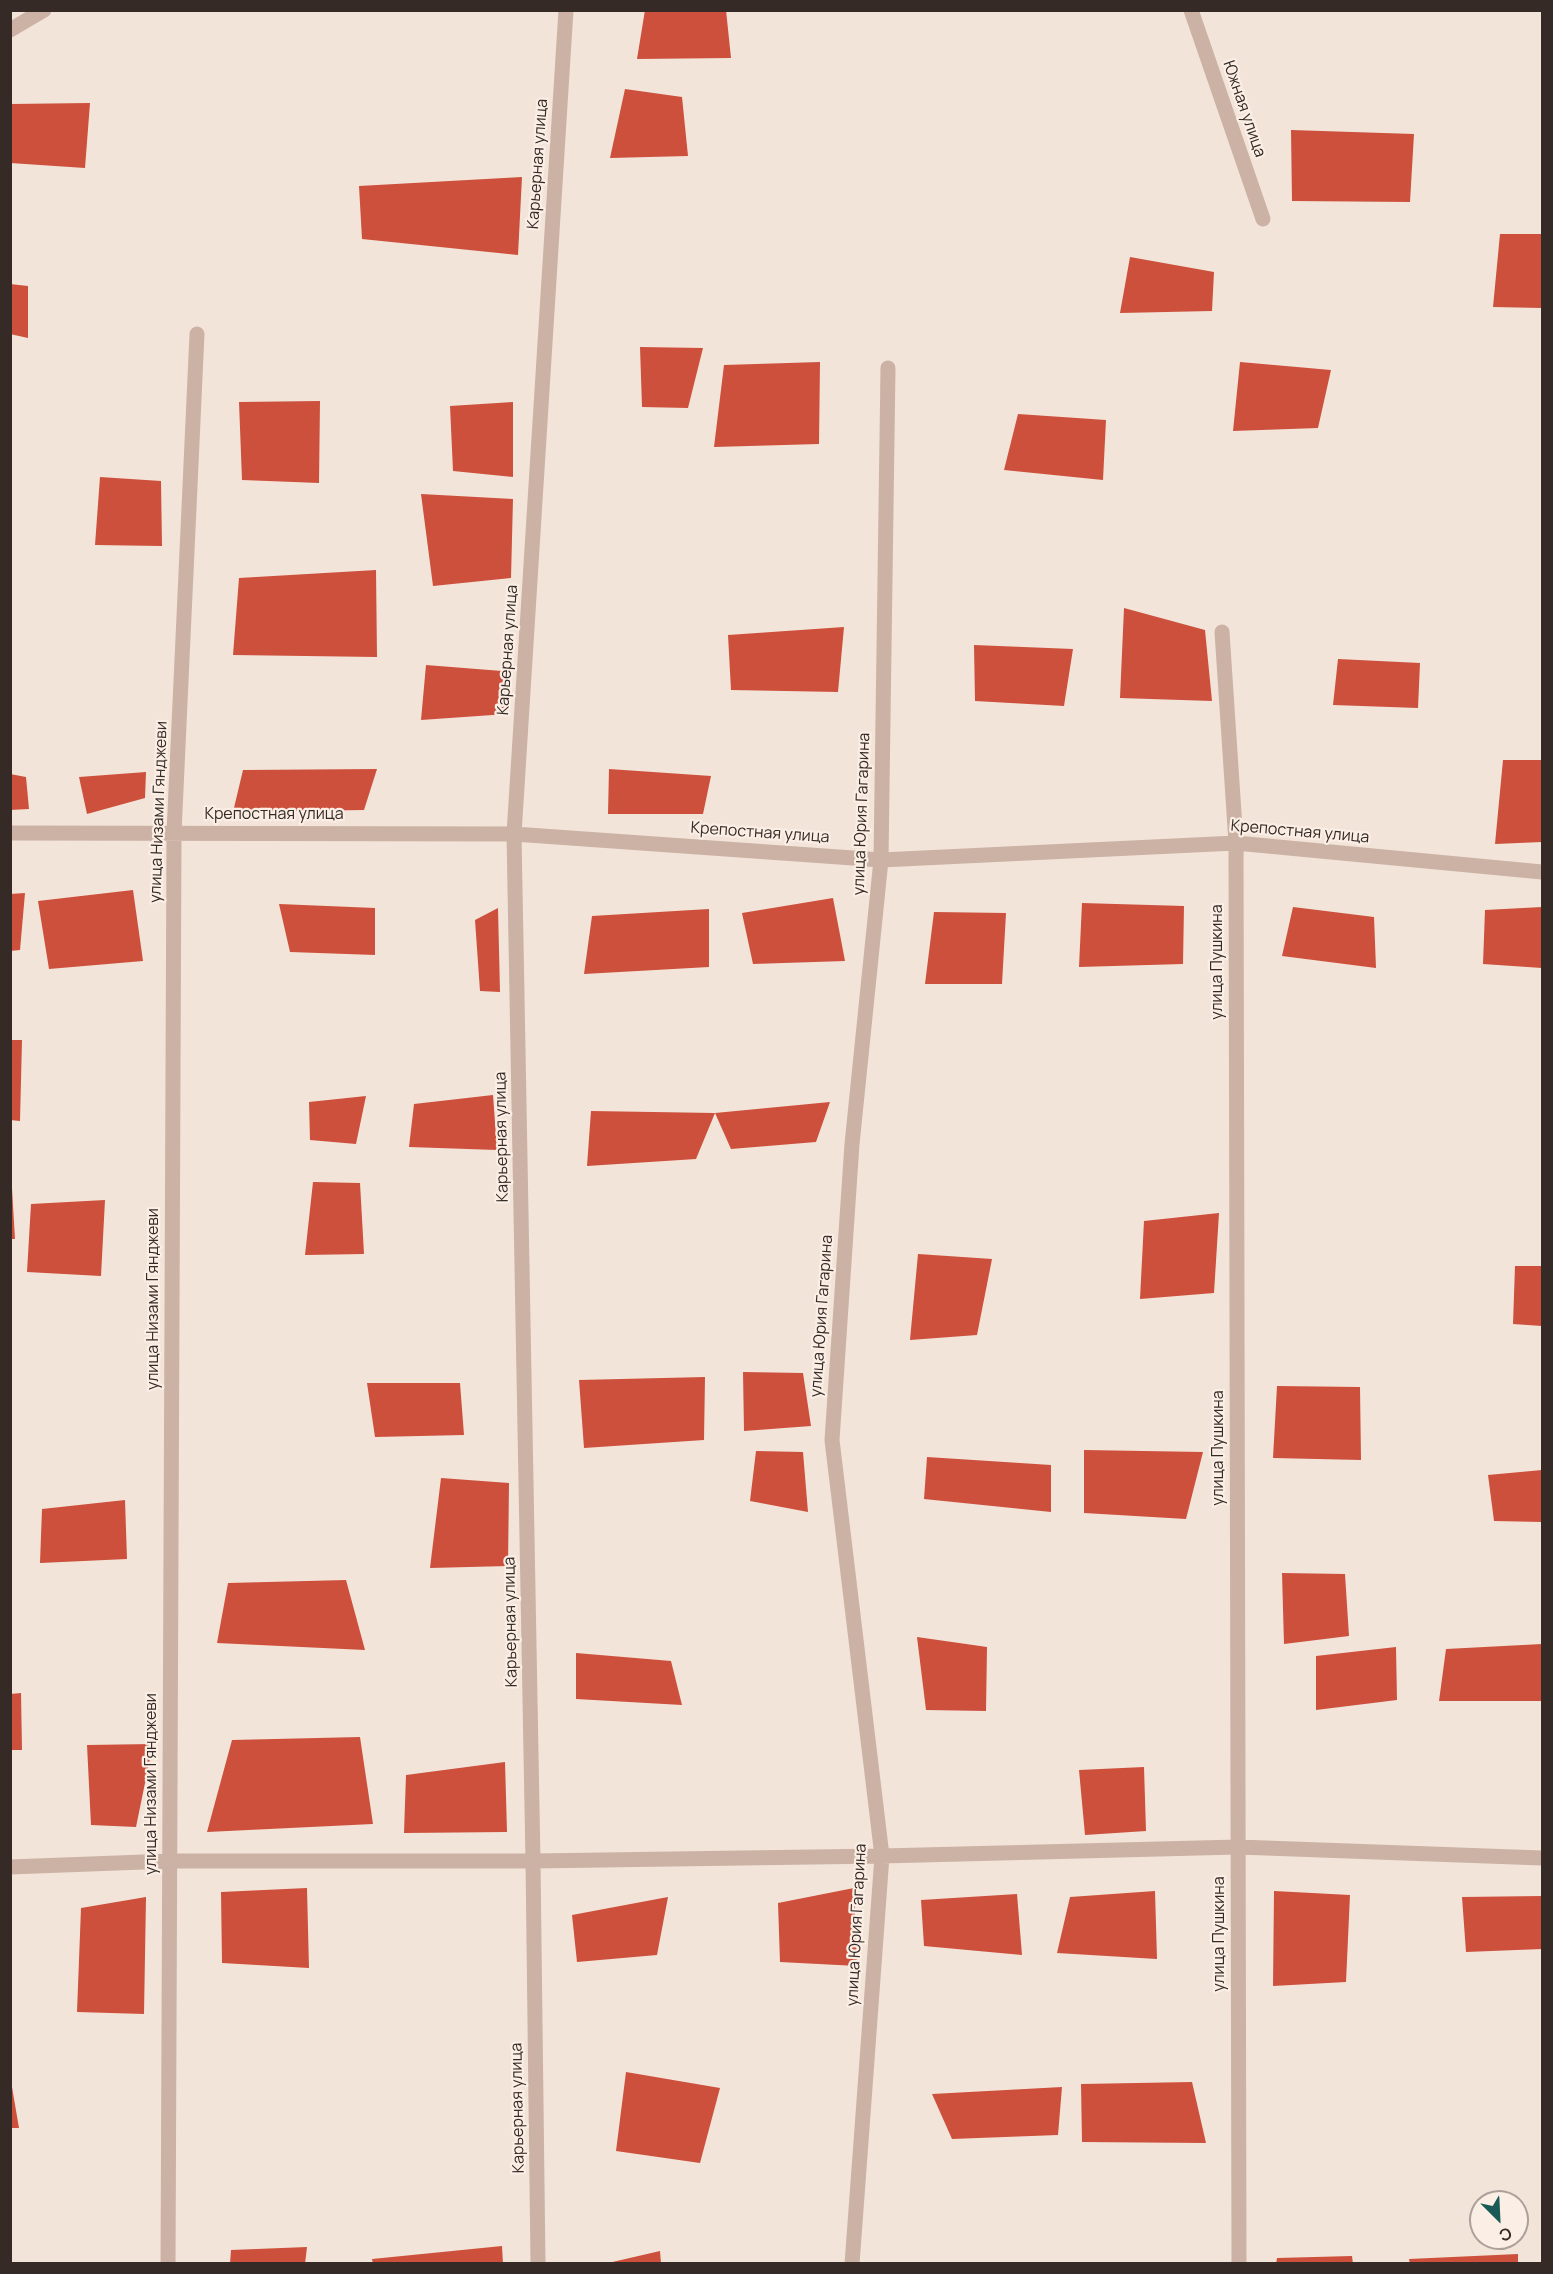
<!DOCTYPE html>
<meta charset="utf-8">
<style>
body{margin:0}
#map{position:relative;width:1553px;height:2274px;overflow:hidden;background:#f3e4d9;font-family:Manrope,sans-serif}
canvas{display:block}
.frame{position:absolute;inset:0;border:12px solid #362a26;pointer-events:none}
.north{position:absolute;left:1469px;top:2190px;width:60px;height:60px;box-sizing:border-box;background:#faeee5;border:2px solid #aca099;border-radius:50%;rotate:156deg;font-size:16px;font-weight:700;line-height:24px;text-align:center;color:#362a26}
.north::after{content:'';display:block;margin:auto;width:21px;height:27px;background:#195a57;clip-path:polygon(50% 0,100% 100%,50% 72%,0 100%)}
</style>
<div id="map">
<canvas width="1553" height="2274"></canvas>
<div class="frame"></div>
<div class="north">С</div>
</div>
<script>
const ctx = document.querySelector('canvas').getContext('2d');
ctx.lineJoin = 'round';
function fill(path, color) {
  ctx.fillStyle = color;
  ctx.fill(path, 'evenodd');
}
function shape(rows) {
  const path = new Path2D();
  for (const r of rows) {
    path.moveTo(r[0], r[1]);
    for (let i = 2; i < r.length; i += 2) path.lineTo(r[i], r[i + 1]);
  }
  return path;
}
function stroke(path, color, width, dash) {
  ctx.strokeStyle = color;
  ctx.lineWidth = width;
  ctx.lineCap = dash ? 'butt' : 'round';
  ctx.setLineDash(dash || []);
  ctx.stroke(path);
}
function drawText(font, color, halo, rows, align = 'center') {
  ctx.font = font + ' Manrope,sans-serif';
  ctx.lineWidth = 4.5;
  ctx.setLineDash([]);
  ctx.textBaseline = 'middle';
  ctx.strokeStyle = halo;
  ctx.fillStyle = color;
  for (const [text, x, y, turn = 0] of rows) {
    ctx.save();
    ctx.translate(x, y);
    ctx.rotate((+turn || 0) * Math.PI / 180);
    ctx.textAlign = isNaN(turn) ? turn : align;
    if (halo) ctx.strokeText(text, 0, 0);
    ctx.fillText(text, 0, 0);
    ctx.restore();
  }
}
fill(shape([
 [645,10,726,10,731,58,637,59],
 [625,89,682,97,688,156,610,158],
 [90,103,85,168,10,163,10,104],
 [1291,130,1414,134,1410,202,1292,201],
 [522,177,518,255,362,239,359,186],
 [1500,234,1542,234,1542,308,1493,307],
 [1130,257,1214,272,1212,311,1120,313],
 [10,284,28,286,28,338,10,334],
 [640,347,703,348,688,408,642,407],
 [820,362,819,444,714,447,724,365],
 [1240,362,1331,370,1318,428,1233,431],
 [320,401,319,483,242,480,239,402],
 [513,402,513,477,453,471,450,406],
 [1018,414,1106,420,1103,480,1004,470],
 [100,477,161,481,162,546,95,545],
 [421,494,513,499,511,578,433,586],
 [376,570,377,657,233,655,239,578],
 [1124,608,1205,630,1212,701,1120,698],
 [844,627,838,692,731,690,728,635],
 [974,645,1073,649,1064,706,975,701],
 [1338,659,1420,663,1418,708,1333,705],
 [426,665,502,671,507,714,421,720],
 [1503,760,1542,760,1542,842,1495,844],
 [377,769,364,810,233,812,243,770],
 [609,769,711,776,703,814,608,814],
 [146,772,145,798,87,814,79,777],
 [10,774,26,777,29,809,10,810],
 [133,890,143,961,49,969,38,901],
 [25,893,20,950,10,951,10,894],
 [833,898,845,961,753,964,742,913],
 [1082,903,1184,906,1183,964,1079,967],
 [279,904,375,908,375,955,290,952],
 [1293,907,1374,917,1376,968,1282,956],
 [1542,907,1542,968,1483,964,1485,910],
 [498,908,500,992,480,991,475,920],
 [709,909,709,967,584,974,592,916],
 [934,912,1006,913,1002,984,925,984],
 [10,1040,22,1040,20,1121,10,1120],
 [493,1095,497,1150,409,1147,414,1104],
 [366,1096,356,1144,310,1140,309,1102],
 [830,1102,816,1142,731,1149,715,1113,696,1159,587,1166,591,1111,715,1113],
 [313,1182,360,1183,364,1254,305,1255],
 [10,1188,12,1188,15,1239,10,1239],
 [105,1200,101,1276,27,1272,31,1204],
 [1219,1213,1214,1293,1140,1299,1144,1221],
 [918,1254,992,1259,977,1335,910,1340],
 [1515,1266,1542,1266,1542,1326,1513,1324],
 [743,1372,803,1373,811,1426,744,1431],
 [705,1377,704,1440,584,1448,579,1380],
 [367,1383,460,1383,464,1435,375,1437],
 [1277,1386,1360,1387,1361,1460,1273,1458],
 [1084,1450,1203,1452,1186,1519,1084,1513],
 [756,1451,803,1452,808,1512,750,1501],
 [927,1457,1051,1465,1051,1512,924,1499],
 [1542,1470,1542,1522,1494,1521,1488,1475],
 [441,1478,509,1483,508,1566,430,1568],
 [125,1500,127,1559,40,1563,42,1509],
 [1282,1573,1345,1574,1349,1636,1284,1644],
 [346,1580,365,1650,217,1643,228,1583],
 [917,1637,987,1647,986,1711,926,1710],
 [1542,1644,1542,1701,1439,1701,1446,1649],
 [1396,1647,1397,1700,1316,1710,1316,1656],
 [576,1653,671,1661,682,1705,576,1699],
 [21,1693,22,1750,10,1750,10,1694],
 [360,1737,373,1824,207,1832,232,1740],
 [153,1744,136,1827,91,1825,87,1745],
 [505,1762,507,1832,404,1833,406,1775],
 [1144,1767,1146,1831,1085,1835,1079,1770],
 [307,1888,309,1968,222,1963,221,1892],
 [854,1888,857,1966,780,1962,778,1903],
 [1155,1891,1157,1959,1057,1953,1070,1897],
 [1274,1891,1350,1895,1346,1982,1273,1986],
 [1017,1894,1022,1955,924,1946,921,1900],
 [1542,1896,1542,1949,1466,1952,1462,1897],
 [146,1897,144,2014,77,2012,81,1908],
 [668,1897,657,1955,577,1962,572,1915],
 [626,2072,720,2088,700,2163,616,2151],
 [1192,2082,1206,2143,1082,2142,1081,2084],
 [10,2087,12,2087,19,2128,10,2128],
 [1062,2087,1058,2135,952,2139,932,2094],
 [502,2246,503,2264,373,2264,372,2259],
 [307,2247,305,2264,230,2264,231,2250],
 [660,2251,661,2264,608,2264,608,2263],
 [1518,2254,1518,2264,1410,2264,1409,2259],
 [1352,2256,1353,2264,1276,2264,1277,2258]
]), '#cd503c');
stroke(shape([
 [1191,10,1263,219]
]), '#cbb2a4', 15);
stroke(shape([
 [10,30,44,10],
 [1222,632,1236,843,1239,2264],
 [10,833,514,834,881,860,1236,843,1542,872],
 [10,1867,170,1861,533,1861,882,1856,1238,1847,1542,1858],
 [168,2264,174,833,197,334],
 [538,2264,533,1861,514,834,566,10],
 [852,2264,882,1856,832,1440,852,1144,881,860,888,368]
]), '#cbb2a4', 15);
drawText('16px', '#362a26', '#faeee5', [
 ["Южная улица",1244,109,71],
 ["Карьерная улица",538,164,-86],
 ["Карьерная улица",508,650,-86],
 ["улица Низами Гянджеви",159,812,-88],
 ["улица Юрия Гагарина",862,814,-88],
 ["Крепостная улица",274,815],
 ["Крепостная улица",1300,832,5],
 ["Крепостная улица",760,833,4],
 ["улица Пушкина",1218,962,-90],
 ["Карьерная улица",502,1137,-91],
 ["улица Низами Гянджеви",154,1299,-90],
 ["улица Юрия Гагарина",822,1316,-86],
 ["улица Пушкина",1219,1448,-90],
 ["Карьерная улица",511,1622,-91],
 ["улица Низами Гянджеви",152,1784,-90],
 ["улица Юрия Гагарина",857,1925,-87],
 ["улица Пушкина",1220,1934,-90],
 ["Карьерная улица",518,2108,-91]
]);
</script>
